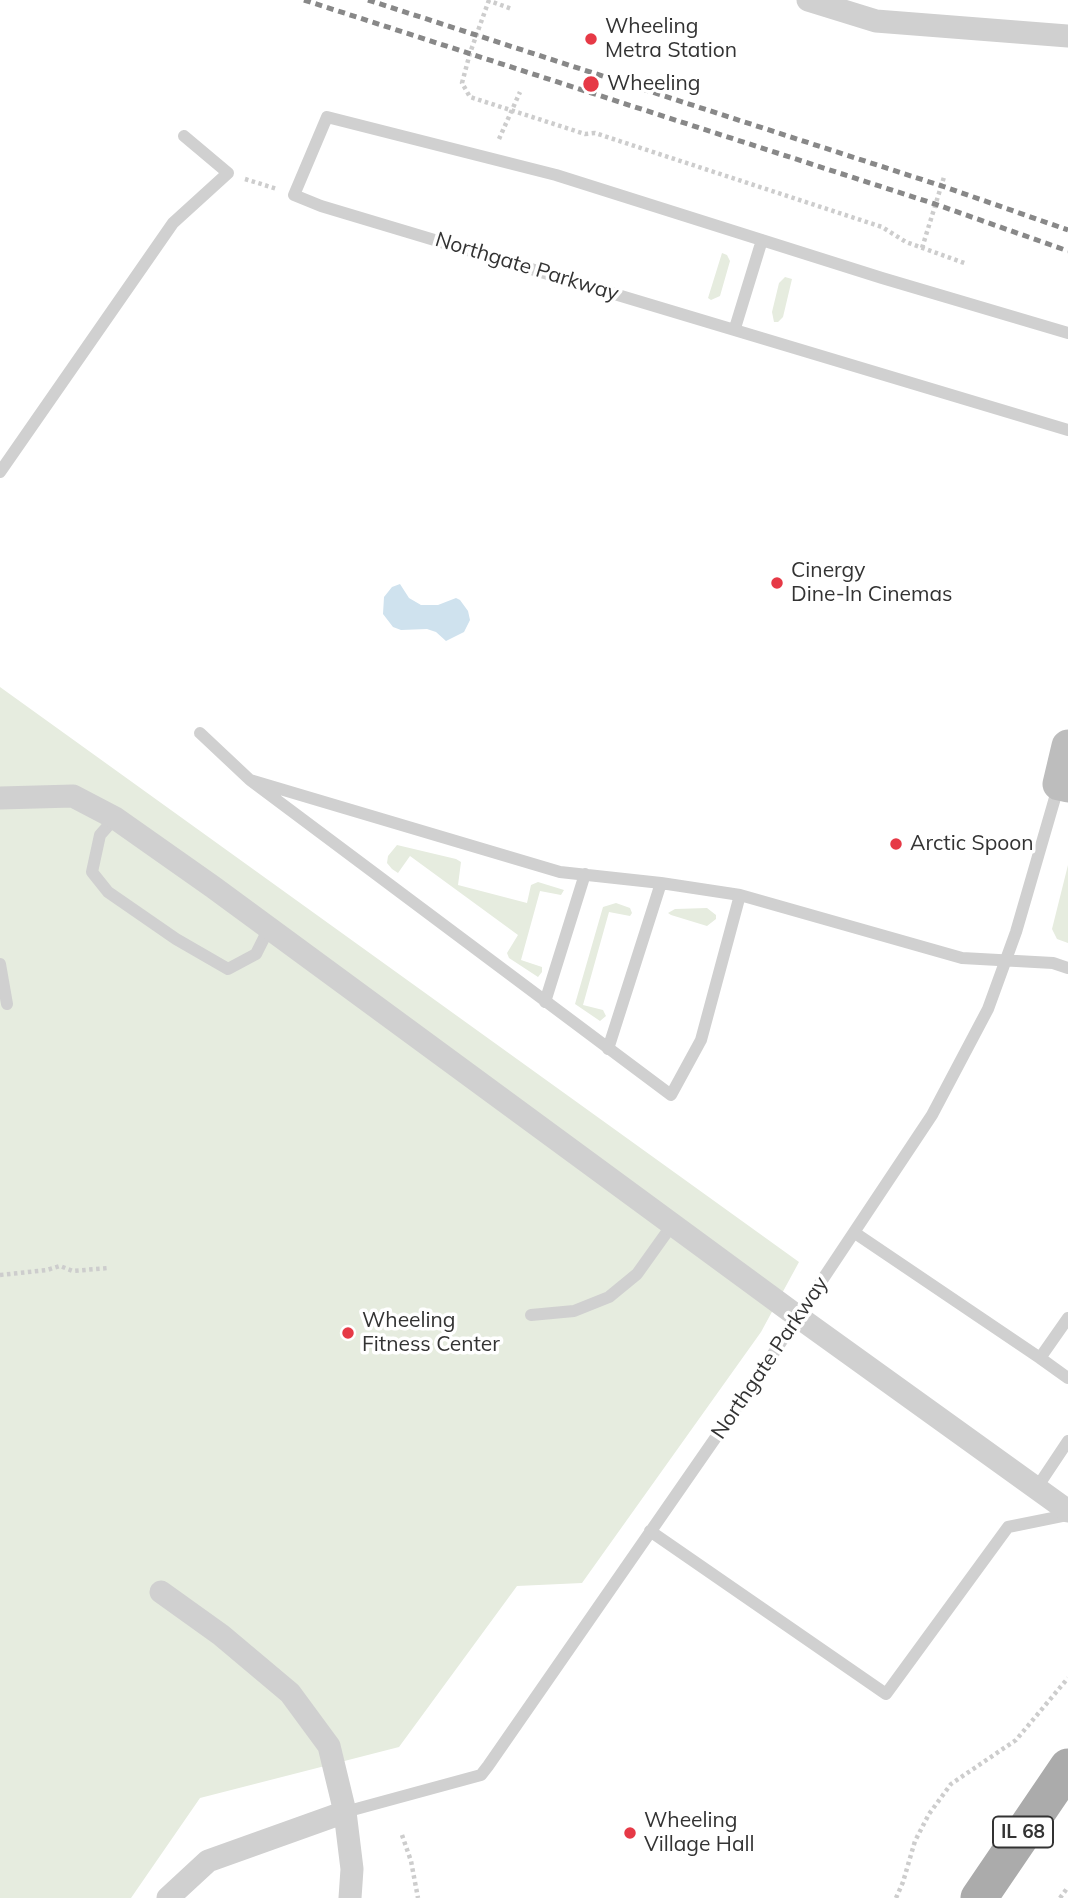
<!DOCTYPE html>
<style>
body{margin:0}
canvas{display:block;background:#fff}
</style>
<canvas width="1068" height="1898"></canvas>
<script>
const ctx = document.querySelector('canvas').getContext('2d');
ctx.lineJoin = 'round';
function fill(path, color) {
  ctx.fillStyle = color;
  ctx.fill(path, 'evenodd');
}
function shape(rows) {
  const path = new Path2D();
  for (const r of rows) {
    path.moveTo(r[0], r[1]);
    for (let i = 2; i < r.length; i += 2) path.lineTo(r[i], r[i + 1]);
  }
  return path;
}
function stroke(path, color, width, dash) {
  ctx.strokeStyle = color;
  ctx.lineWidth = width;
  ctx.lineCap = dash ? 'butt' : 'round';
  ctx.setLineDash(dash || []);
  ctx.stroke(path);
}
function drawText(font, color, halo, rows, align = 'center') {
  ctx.font = font + ' Mulish,sans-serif';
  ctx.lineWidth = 7;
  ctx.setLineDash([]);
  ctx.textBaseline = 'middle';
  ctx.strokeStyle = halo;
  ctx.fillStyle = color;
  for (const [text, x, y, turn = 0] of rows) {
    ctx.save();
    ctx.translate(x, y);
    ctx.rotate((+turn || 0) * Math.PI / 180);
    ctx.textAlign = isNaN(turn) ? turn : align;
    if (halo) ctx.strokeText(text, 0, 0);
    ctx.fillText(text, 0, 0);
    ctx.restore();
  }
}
fill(shape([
 [722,253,727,255,730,261,720,296,711,300,708,298],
 [785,277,792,279,783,317,778,322,774,322,772,312,779,283],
 [0,687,799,1262,761,1332,582,1583,517,1586,399,1747,200,1798,131,1898,0,1898],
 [397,845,456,859,461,862,458,885,527,903,531,885,538,882,564,890,561,895,540,891,521,960,542,967,542,972,538,977,509,958,507,953,518,935,410,856,398,873,392,869,387,863,388,856],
 [1068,865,1068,943,1057,939,1052,929],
 [616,903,630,908,632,913,630,916,609,912,583,1005,603,1010,606,1016,600,1021,575,1004,603,907],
 [707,908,716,915,716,919,707,926,671,915,668,913,675,909]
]), '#e6ecdf');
fill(shape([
 [400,584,409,598,421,605,438,605,456,598,460,600,468,611,470,620,464,632,446,641,436,632,427,629,401,630,393,627,383,614,384,597,392,587]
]), '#cfe2ee');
stroke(shape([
 [487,0,512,9],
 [489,0,470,53,462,83,470,97,585,134,595,133,882,227,906,242,967,264],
 [499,139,520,92],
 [245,179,277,189],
 [922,248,944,177],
 [0,1275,47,1270,60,1266,73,1271,108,1268],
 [402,1835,411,1861,418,1898],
 [896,1898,903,1882,915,1841,929,1814,951,1784,1016,1740,1068,1678],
 [1060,1898,1068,1887]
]), '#cdcdcd', 4.5, [3.5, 3.5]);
stroke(shape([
 [735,328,762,240],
 [1068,333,882,278,556,175,327,117,294,195,321,206,1068,430],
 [0,472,173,223,228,173,184,136],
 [200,733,250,780],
 [115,818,100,835,92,872,108,892,176,939,228,969,256,954,269,928],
 [740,895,701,1040,671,1095,250,780,560,872,661,883,740,895,962,958,1053,963,1068,968],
 [0,964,7,1004],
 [545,1002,585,874],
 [608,1049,661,883],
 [855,1233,1040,1358,1068,1318],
 [531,1315,574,1311,609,1297,637,1274,672,1225],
 [1040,1358,1068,1378],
 [1036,1489,1068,1441],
 [650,1531,886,1694,1008,1527,1068,1515],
 [345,1812,481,1775,488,1766,757,1378,932,1115,988,1009,1016,932,1059,784]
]), '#d0d0d0', 12);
stroke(shape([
 [808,0,876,21,1068,36],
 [0,798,73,796,115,818,213,887,797,1316,1068,1511],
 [161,1592,221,1635,290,1693,329,1746,345,1812,352,1869,350,1898],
 [168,1898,208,1861,345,1812]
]), '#d0d0d0', 23);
stroke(shape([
 [1068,746,1059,784,1068,786]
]), '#bdbdbd', 33);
stroke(shape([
 [979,1898,1068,1767]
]), '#ababab', 37);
stroke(shape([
 [304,0,935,204,1068,251],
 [368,0,942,186,1068,230]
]), '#888', 5, [7, 5]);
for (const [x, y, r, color] of [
 [591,39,7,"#e63946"],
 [591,84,9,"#e63946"],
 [777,583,7,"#e63946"],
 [896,844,7,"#e63946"],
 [348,1333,7,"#e63946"],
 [630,1833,7,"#e63946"]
]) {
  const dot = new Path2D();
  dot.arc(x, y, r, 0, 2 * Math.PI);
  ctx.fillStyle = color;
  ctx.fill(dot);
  stroke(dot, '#fff', 2.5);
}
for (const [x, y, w] of [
 [1023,1832,60]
]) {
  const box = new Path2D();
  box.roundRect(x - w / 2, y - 15.5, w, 31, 5);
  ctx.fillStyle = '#fff';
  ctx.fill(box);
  stroke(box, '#333', 2);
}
drawText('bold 19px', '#333', null, [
 ["IL 68",1023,1832]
]);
drawText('21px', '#333', '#fff', [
 ["Wheeling",605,27],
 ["Metra Station",605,51],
 ["Wheeling",607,84],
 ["Cinergy",791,571],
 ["Dine-In Cinemas",791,595],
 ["Arctic Spoon",910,844],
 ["Wheeling",362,1321],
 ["Fitness Center",362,1345],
 ["Wheeling",644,1821],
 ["Village Hall",644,1845]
], 'left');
drawText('21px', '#333', '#fff', [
 ["Northgate Parkway",527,267,17],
 ["Northgate Parkway",770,1358,-56]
]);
</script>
